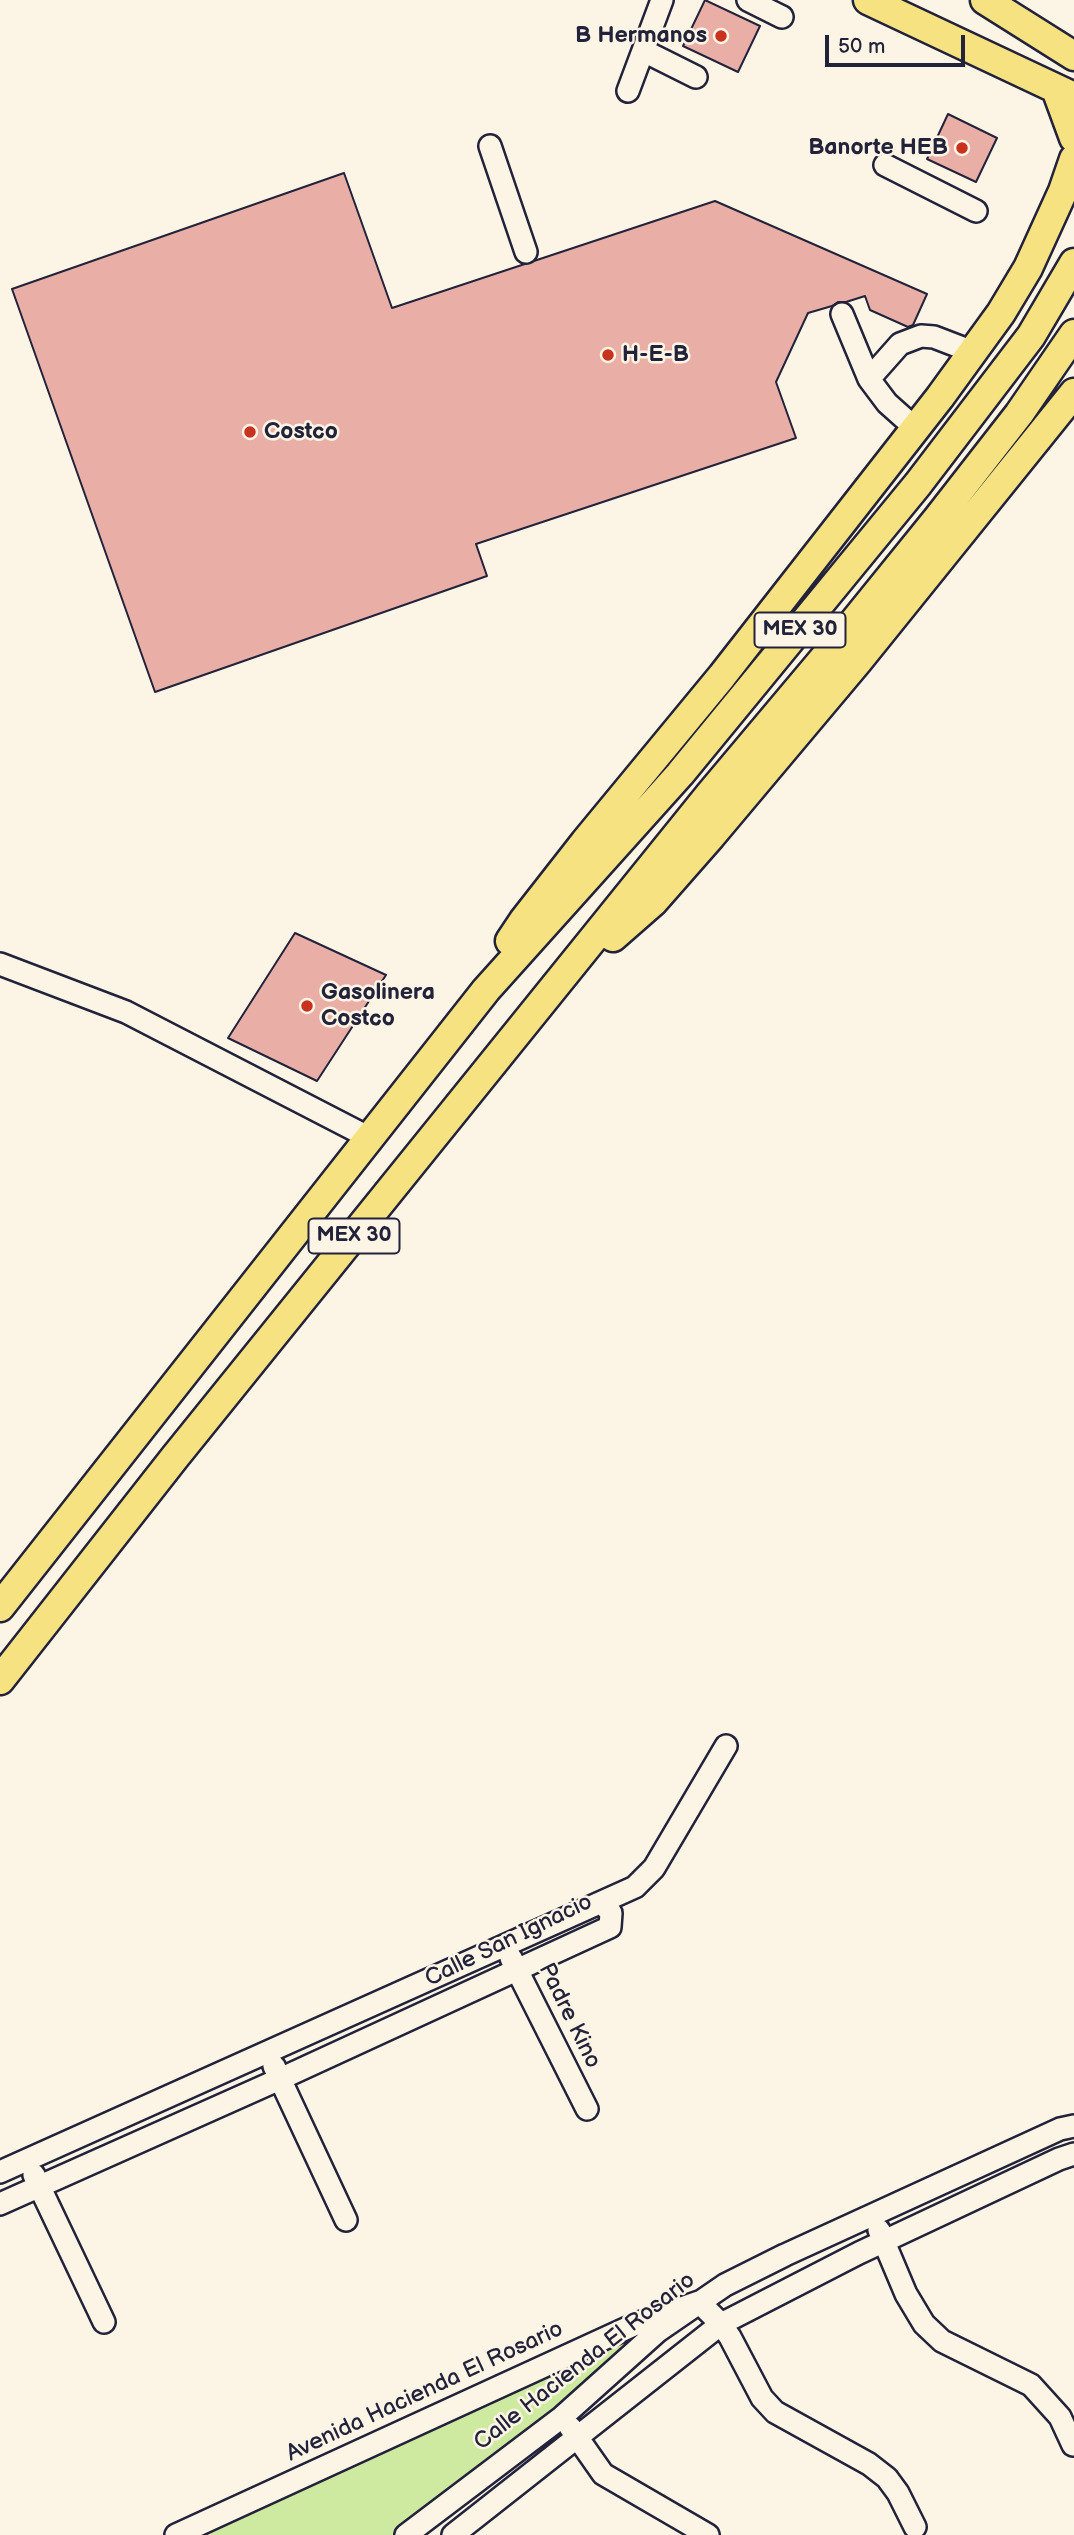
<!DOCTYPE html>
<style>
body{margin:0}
#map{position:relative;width:1074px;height:2535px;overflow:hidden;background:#fcf5e5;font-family:"Balsamiq Sans",sans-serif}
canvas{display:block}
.scale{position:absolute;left:825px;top:35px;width:140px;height:32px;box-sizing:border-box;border:4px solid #22223b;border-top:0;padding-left:9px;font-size:21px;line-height:24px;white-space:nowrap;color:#22223b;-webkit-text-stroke:5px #fcf5e5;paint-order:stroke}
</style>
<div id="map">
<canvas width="1074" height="2535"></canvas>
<div class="scale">50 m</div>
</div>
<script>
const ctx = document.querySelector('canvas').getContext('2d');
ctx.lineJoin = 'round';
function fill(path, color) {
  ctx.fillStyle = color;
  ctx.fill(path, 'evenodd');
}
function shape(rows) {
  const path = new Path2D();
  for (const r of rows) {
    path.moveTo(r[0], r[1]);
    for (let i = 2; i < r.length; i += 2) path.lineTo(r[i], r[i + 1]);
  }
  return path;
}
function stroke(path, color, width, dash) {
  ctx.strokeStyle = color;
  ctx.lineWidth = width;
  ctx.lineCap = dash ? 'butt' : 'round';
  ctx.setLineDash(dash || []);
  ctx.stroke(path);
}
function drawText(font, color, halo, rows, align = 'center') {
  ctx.font = font + ' "Balsamiq Sans",sans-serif';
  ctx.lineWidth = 5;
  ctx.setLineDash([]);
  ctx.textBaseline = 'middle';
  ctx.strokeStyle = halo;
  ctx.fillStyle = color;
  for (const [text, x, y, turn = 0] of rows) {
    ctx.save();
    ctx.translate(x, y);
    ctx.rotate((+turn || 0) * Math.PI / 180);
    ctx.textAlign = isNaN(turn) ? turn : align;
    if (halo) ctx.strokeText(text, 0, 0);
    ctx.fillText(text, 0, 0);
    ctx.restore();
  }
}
fill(shape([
 [658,2322,559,2411,400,2535,196,2535]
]), '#cee9a0');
const building = shape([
 [705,0,760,26,738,72,683,46,705,0],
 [948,114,997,138,976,182,927,159,948,114],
 [344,173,392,308,715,201,927,294,913,325,908,327,870,310,865,296,846,302,838,302,832,306,808,313,776,382,796,438,476,544,487,576,155,692,12,289,344,173],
 [295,933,386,975,317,1081,228,1038,295,933]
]);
fill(building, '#e9afa7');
stroke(building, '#22223b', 2);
const minor = shape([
 [748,0,782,17],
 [644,51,696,77],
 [628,91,662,0],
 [490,146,526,252],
 [885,165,976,211],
 [842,314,869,379],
 [915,428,887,403,869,379,900,344,921,336,934,337,973,352],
 [0,964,126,1012,370,1138],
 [511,1958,587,2109],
 [274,2066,346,2220],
 [0,2172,635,1887,654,1868,726,1746],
 [34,2175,104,2322],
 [0,2204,280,2079,610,1927,611,1913,602,1902],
 [879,2230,906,2294,924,2324,942,2341,1031,2385,1060,2417,1073,2445],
 [570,2427,603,2474,708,2535],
 [176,2535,636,2324,699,2302,721,2324,730,2337,762,2398,775,2412,869,2464,887,2478,898,2493,915,2527],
 [406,2535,562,2417,658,2331,725,2285,785,2255,1060,2129,1074,2126],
 [453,2535,721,2324,859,2253,1059,2159,1074,2154]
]);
const major = shape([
 [868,0,1074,97],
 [985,0,1074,56],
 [1056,89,1074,138],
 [613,937,653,902,711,836,858,661,1074,393],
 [510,941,524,920,585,842,722,676,940,397,1001,313,1028,268,1063,191,1074,159],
 [0,1607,486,990,680,774,918,484,1031,336,1074,263],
 [0,1680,175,1457,710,794,836,644,938,518,1019,414,1074,334]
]);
stroke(minor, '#22223b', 26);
stroke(major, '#22223b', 33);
stroke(minor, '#fcf5e5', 21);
stroke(major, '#f6e281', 28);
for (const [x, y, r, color] of [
 [721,36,7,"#c8321e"],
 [962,148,7,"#c8321e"],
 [608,355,7,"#c8321e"],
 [250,432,7,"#c8321e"],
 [307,1006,7,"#c8321e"]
]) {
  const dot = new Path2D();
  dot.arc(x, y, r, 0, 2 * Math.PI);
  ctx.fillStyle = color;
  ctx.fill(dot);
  stroke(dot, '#fcf5e5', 2.5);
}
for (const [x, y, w] of [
 [800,630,91],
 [354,1236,91]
]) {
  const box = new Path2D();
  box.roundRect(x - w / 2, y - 17.5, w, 35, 5);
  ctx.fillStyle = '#fcf5e5';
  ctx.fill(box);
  stroke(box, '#22223b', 2);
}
drawText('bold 21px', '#22223b', null, [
 ["MEX 30",800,630],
 ["MEX 30",354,1236]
]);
drawText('bold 23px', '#22223b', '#fcf5e5', [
 ["B Hermanos",707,36,"right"],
 ["Banorte HEB",948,148,"right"],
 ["H-E-B",622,355],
 ["Costco",264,432],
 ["Gasolinera",321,993],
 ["Costco",321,1019]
], 'left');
drawText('23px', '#22223b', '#fcf5e5', [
 ["Calle San Ignacio",509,1941,-26],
 ["Padre Kino",569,2016,64],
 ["Calle Hacienda El Rosario",585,2362,-38],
 ["Avenida Hacienda El Rosario",425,2392,-25]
]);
</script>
